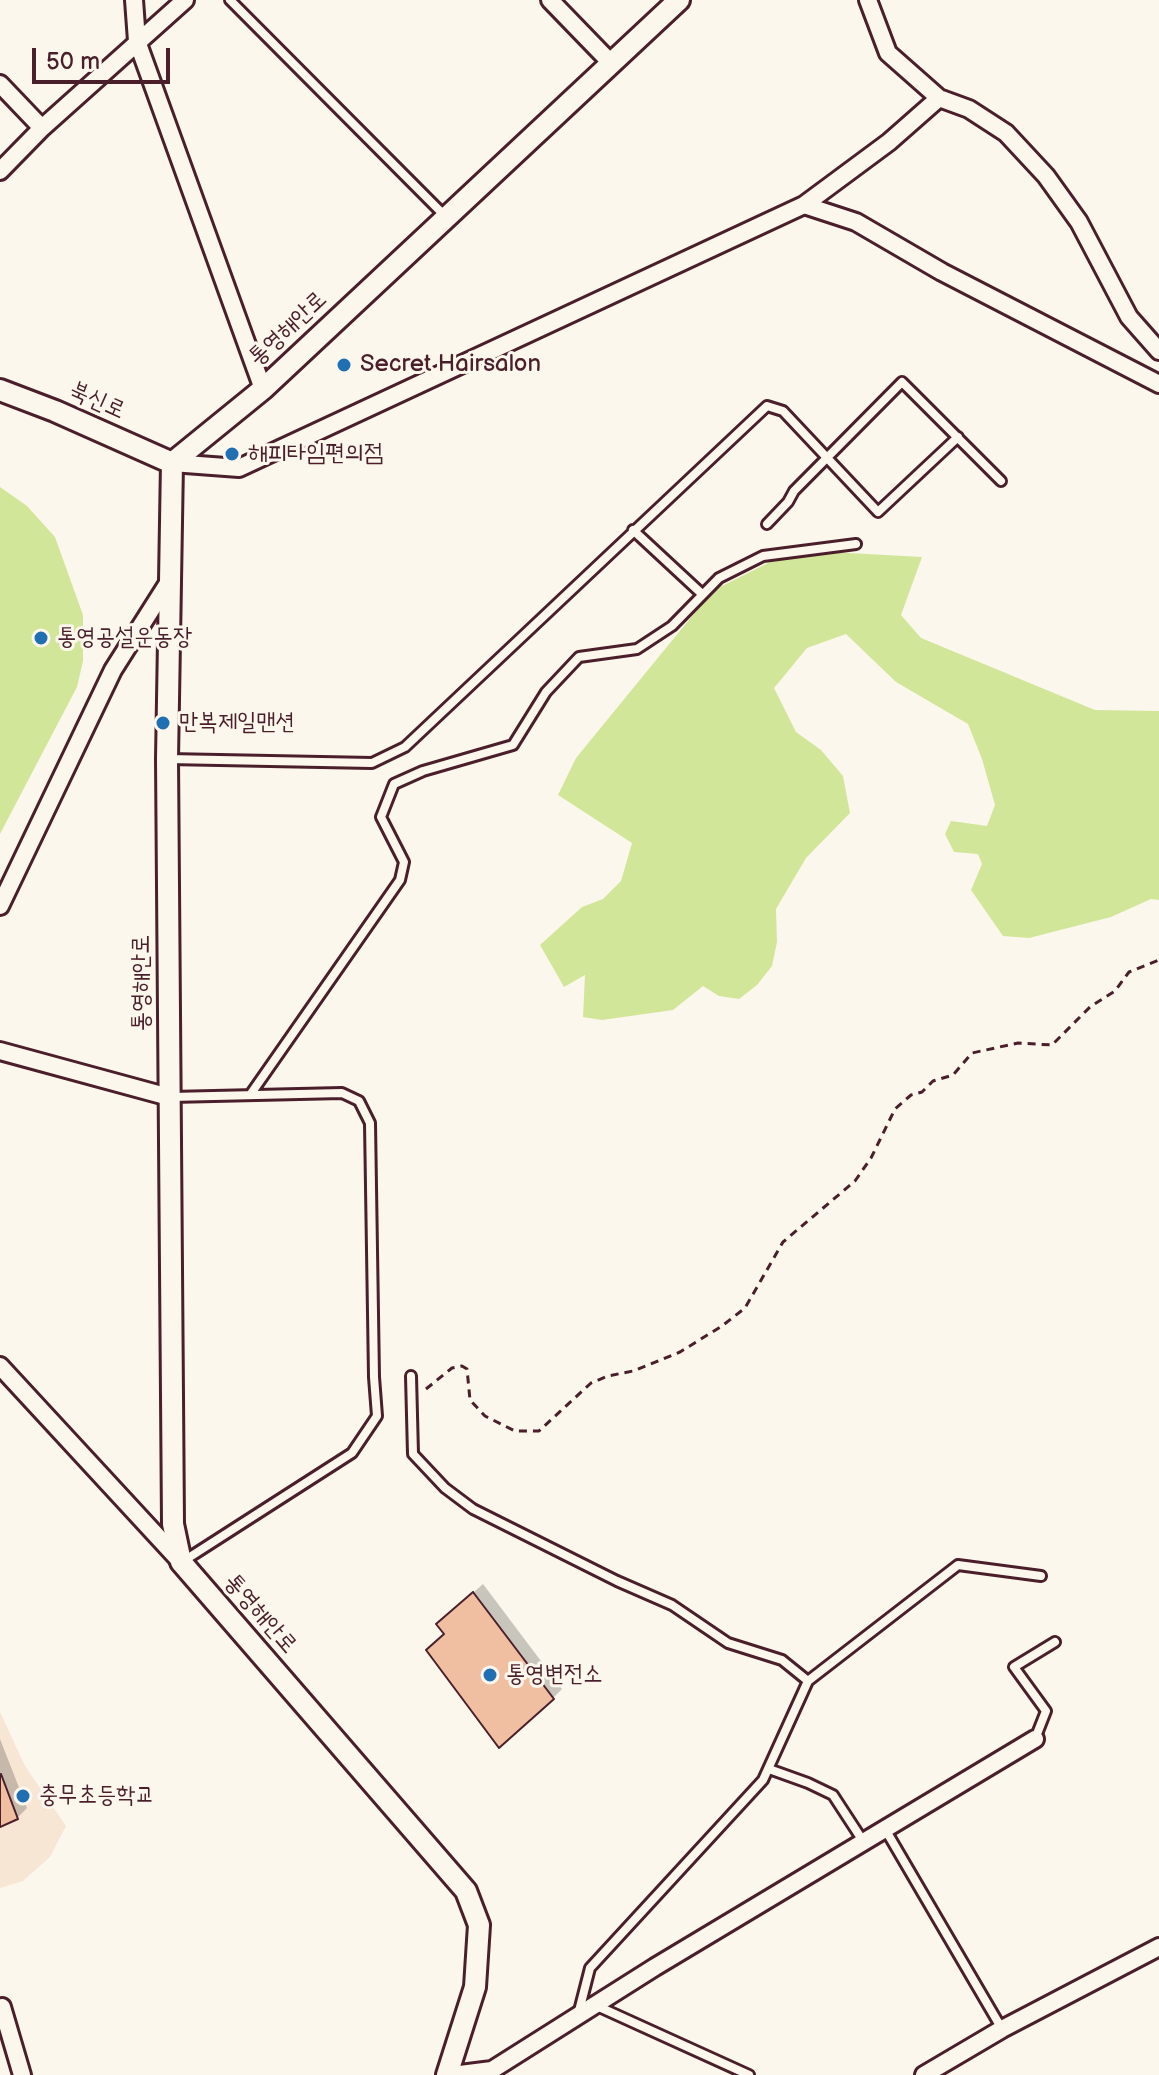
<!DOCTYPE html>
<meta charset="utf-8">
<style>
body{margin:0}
#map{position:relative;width:1159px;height:2075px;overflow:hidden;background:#fbf7ec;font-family:"Balsamiq Sans",sans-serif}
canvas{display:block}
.scale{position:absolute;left:32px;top:48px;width:138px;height:36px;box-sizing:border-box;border:4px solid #4a1f2b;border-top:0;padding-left:10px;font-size:24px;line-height:28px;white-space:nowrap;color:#4a1f2b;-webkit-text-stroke:6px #fbf7ec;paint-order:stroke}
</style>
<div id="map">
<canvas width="1159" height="2075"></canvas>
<div class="scale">50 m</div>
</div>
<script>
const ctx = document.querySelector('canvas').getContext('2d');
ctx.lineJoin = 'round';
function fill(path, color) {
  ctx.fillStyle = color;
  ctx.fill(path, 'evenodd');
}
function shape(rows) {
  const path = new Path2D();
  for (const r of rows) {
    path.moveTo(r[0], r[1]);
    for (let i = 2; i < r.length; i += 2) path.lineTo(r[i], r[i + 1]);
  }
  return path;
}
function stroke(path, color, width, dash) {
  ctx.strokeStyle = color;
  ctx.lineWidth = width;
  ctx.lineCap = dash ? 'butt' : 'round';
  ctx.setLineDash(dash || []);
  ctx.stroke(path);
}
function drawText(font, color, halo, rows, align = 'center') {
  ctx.font = font + ' "Balsamiq Sans","Poor Story",sans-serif';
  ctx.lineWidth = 6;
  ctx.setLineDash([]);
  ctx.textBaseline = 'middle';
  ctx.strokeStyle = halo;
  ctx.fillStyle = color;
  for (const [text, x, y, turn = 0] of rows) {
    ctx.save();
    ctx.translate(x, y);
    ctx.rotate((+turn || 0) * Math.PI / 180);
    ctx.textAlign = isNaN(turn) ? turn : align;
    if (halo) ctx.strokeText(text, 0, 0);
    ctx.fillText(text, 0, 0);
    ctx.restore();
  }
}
fill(shape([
 [0,1712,25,1766,66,1826,50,1857,23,1881,0,1888]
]), '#f8e6d5');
fill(shape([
 [0,487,27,506,55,537,83,615,83,661,77,687,0,834],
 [794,550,922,557,901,615,921,638,1095,710,1159,711,1159,900,1151,899,1111,917,1029,938,1003,936,971,890,982,864,978,854,954,852,945,834,951,821,987,826,995,805,982,759,968,724,896,682,846,634,807,648,774,688,796,732,821,750,843,776,850,813,806,858,776,909,777,942,772,966,757,985,739,999,719,996,703,986,673,1010,602,1020,583,1017,585,975,564,987,540,945,582,907,603,899,621,881,632,843,558,795,576,758,697,610,720,587]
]), '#d2e69a');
fill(shape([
 [483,1584,562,1689,553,1698,447,1634,448,1615],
 [0,1739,27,1808,17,1818,0,1824]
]), '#0003');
const building = shape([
 [473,1592,554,1699,499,1748,426,1650,444,1634,436,1624,473,1592],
 [1,1774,18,1819,0,1827,0,1775,1,1774]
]);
fill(building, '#f0bea0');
stroke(building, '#4a1f2b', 2);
const service = shape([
 [230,0,445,216],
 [767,524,788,502,794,491,902,382,1001,481],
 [633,530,702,594],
 [168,759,372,763,405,747,767,406,783,411,878,512,958,437],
 [250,1095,400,880,404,862,381,817,394,784,423,771,513,745,546,692,579,657,637,649,672,626,719,578,763,556,856,544],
 [171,1097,342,1093,359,1101,370,1123,374,1377,377,1416,352,1453,182,1562],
 [411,1376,413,1454,445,1488,473,1509,617,1581,672,1605,728,1643,782,1660,808,1681],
 [1035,1739,1046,1711,1014,1667,1055,1642],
 [769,1769,808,1783,833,1795,863,1841],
 [885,1829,1002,2029],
 [597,2006,749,2075],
 [579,2011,590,1968,763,1780,808,1681,958,1565,1041,1576]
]);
const minor = shape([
 [134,0,137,41,263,389],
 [550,0,610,62],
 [868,0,888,53,939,98,969,109,1006,133,1046,176,1079,222,1129,317,1159,351],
 [0,84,42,128],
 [0,171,42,128,185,0],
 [804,205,889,142,939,98],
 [172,463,239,468,804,205,856,222,942,272,1159,384],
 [0,906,113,670,170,580],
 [0,1051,169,1097],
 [0,1366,181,1562],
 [2,2007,22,2075],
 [452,2075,492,2070,655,1967,1035,1739],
 [924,2075,1002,2029,1159,1947]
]);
const tertiary = shape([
 [0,390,55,411,172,463],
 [447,2075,475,1987,479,1925,466,1891,181,1562,173,1524,167,759,172,463,263,389,679,0]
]);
stroke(service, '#4a1f2b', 14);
stroke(minor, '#4a1f2b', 22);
stroke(tertiary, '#4a1f2b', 26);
stroke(shape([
 [426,1389,452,1368,462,1366,467,1369,470,1400,485,1416,515,1431,539,1431,591,1383,608,1376,633,1371,680,1352,722,1326,745,1308,783,1242,855,1181,871,1158,895,1109,911,1095,922,1092,933,1081,953,1075,972,1053,1018,1043,1052,1045,1090,1007,1115,991,1129,972,1159,960]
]), '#4a1f2b', 3, [8, 6]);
stroke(service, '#fbf7ec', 8);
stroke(minor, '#fbf7ec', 16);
stroke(tertiary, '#fbf7ec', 20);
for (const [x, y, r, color] of [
 [344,365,8,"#1f6fb2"],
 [232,454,8,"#1f6fb2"],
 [41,638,8,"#1f6fb2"],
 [163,723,8,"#1f6fb2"],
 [490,1675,8,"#1f6fb2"],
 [23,1796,8,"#1f6fb2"]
]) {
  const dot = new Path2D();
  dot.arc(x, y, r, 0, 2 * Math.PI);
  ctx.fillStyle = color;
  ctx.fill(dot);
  stroke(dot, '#fbf7ec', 3);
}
drawText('24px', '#4a1f2b', '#fbf7ec', [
 ["통영해안로",288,329,-43],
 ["북신로",97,401,24],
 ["통영해안로",142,983,-90],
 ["통영해안로",260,1614,49]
]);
drawText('24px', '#4a1f2b', '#fbf7ec', [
 ["Secret Hairsalon",360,365],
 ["해피타임편의점",248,454],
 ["통영공설운동장",57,638],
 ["만복제일맨션",179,723],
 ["통영변전소",506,1675],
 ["충무초등학교",39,1796]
], 'left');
</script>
